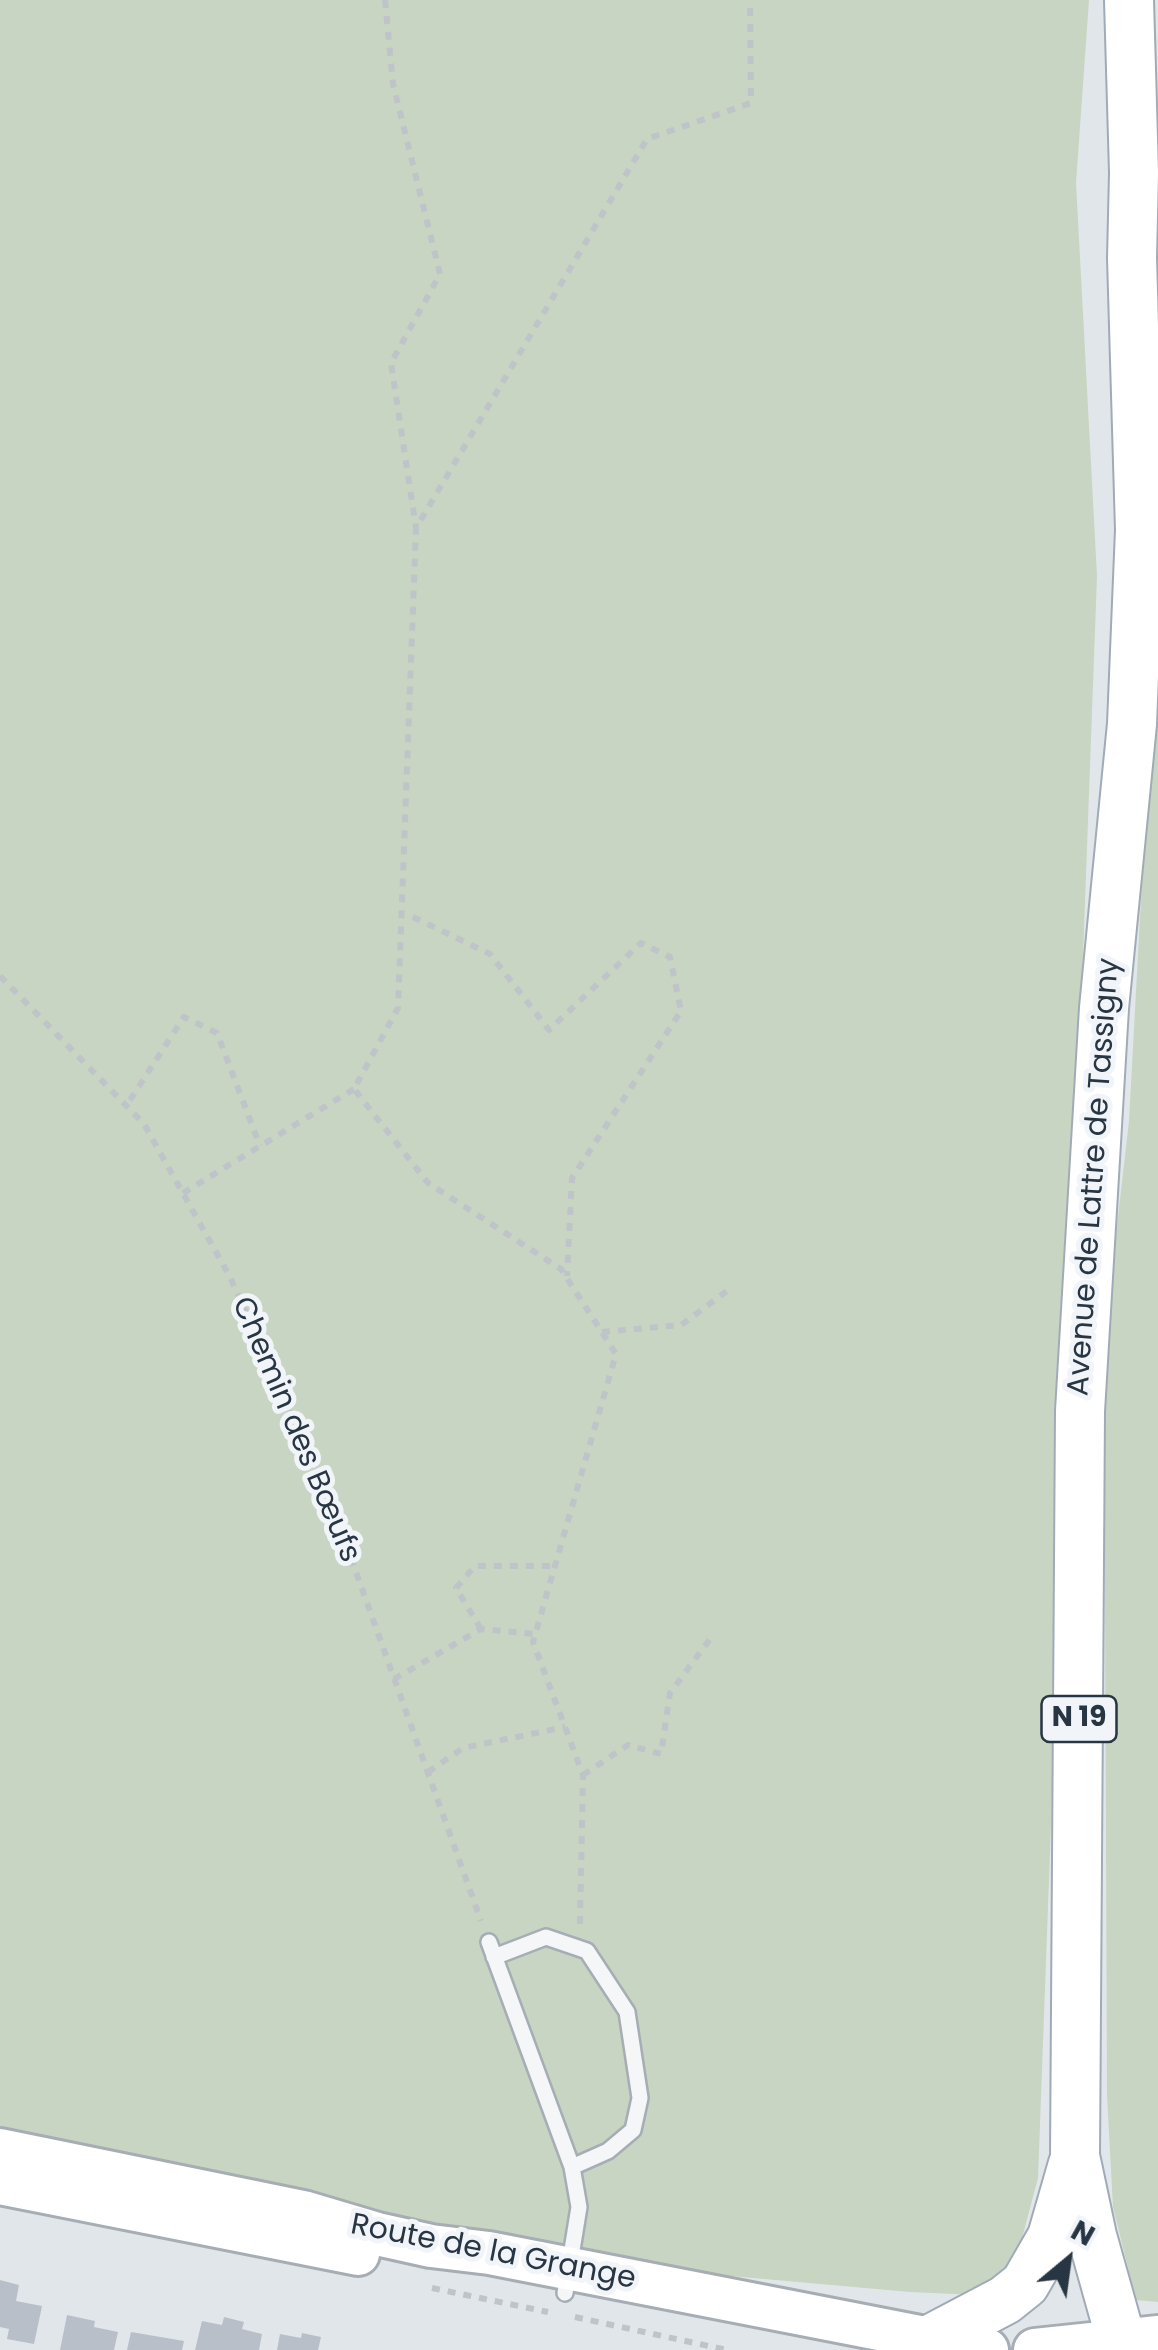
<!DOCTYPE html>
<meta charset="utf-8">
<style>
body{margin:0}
#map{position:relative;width:1158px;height:2350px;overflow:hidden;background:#e1e6ea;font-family:Poppins,sans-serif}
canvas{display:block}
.north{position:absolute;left:1018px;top:2210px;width:100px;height:100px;-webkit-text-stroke:8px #f1f4f8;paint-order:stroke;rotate:29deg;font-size:28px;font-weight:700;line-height:40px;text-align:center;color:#283543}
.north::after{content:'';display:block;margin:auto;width:35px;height:45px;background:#283543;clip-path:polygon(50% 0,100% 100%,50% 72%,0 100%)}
</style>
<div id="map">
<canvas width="1158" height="2350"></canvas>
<div class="north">N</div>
</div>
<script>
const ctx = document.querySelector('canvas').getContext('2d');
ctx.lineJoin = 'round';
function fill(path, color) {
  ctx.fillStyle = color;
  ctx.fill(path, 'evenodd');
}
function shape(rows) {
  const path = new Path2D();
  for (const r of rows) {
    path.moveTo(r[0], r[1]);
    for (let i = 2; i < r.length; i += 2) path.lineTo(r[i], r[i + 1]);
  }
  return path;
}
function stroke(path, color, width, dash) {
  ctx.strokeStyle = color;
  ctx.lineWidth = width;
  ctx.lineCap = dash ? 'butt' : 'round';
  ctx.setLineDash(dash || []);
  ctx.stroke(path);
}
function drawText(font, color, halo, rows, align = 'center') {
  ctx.font = font + ' Poppins,sans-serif';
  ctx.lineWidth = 10;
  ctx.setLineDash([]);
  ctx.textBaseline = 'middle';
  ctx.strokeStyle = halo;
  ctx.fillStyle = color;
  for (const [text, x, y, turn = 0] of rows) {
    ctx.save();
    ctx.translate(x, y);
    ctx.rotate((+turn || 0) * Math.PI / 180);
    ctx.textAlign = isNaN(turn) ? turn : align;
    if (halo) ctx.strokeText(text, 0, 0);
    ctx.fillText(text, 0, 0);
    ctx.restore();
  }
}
fill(shape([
 [0,0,1089,0,1076,183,1097,576,1038,2178,1016,2261,978,2295,910,2292,675,2271,0,2136],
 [1158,585,1158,2302,1136,2300,1113,2207,1107,2095,1104,1339,1129,1121]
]), '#c8d5c2');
fill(shape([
 [0,2280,19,2285,16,2301,42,2306,34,2344,7,2339,9,2329,0,2327],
 [67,2315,95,2321,94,2327,118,2332,114,2350,60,2350],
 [224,2317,244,2322,242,2329,262,2334,259,2350,195,2350,202,2321,222,2325],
 [131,2332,184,2341,182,2350,127,2350],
 [302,2333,321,2337,318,2350,277,2350,280,2334,301,2338]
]), '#b8bfc8');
const lane = shape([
 [489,1942,572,2167,579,2207,565,2293],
 [494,1957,546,1937,587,1951,627,2012,640,2098,633,2130,608,2151,572,2167]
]);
const secondary = shape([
 [0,2150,303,2212,377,2234,431,2246,489,2253,987,2350],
 [0,2183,358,2254],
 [1035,2350,1158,2337]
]);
const primary = shape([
 [931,2339,1005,2300,1025,2284,1052,2237,1073,2164],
 [1124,2350,1092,2236,1075,2156,1080,1411,1104,1008,1132,724,1140,530,1132,258,1134,173,1129,0]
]);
stroke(lane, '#a6adb5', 20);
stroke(secondary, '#a6adb5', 48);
stroke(primary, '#a0abb7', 52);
stroke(shape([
 [385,0,393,84,440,274,391,363,416,528],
 [413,917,490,954,549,1030,641,943,670,957,681,1011,572,1178,567,1276],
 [0,976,144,1124,230,1277,337,1519,481,1921],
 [130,1100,184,1017,217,1033,260,1146],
 [183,1193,354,1089],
 [602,1332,681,1325,731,1288],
 [481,1629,456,1588,475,1566,554,1566],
 [394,1679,481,1629,535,1634],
 [428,1772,463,1748,565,1727],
 [583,1775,628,1745,661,1754,670,1693,713,1635],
 [580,1924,583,1775,533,1642,616,1354,561,1269,428,1183,354,1089,398,1008,416,528,647,139,751,103,750,0],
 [432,2288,548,2312],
 [575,2317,727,2350]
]), '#bfc4c9', 6, [8, 8]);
stroke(lane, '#f4f6f8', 15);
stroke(secondary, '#fff', 42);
stroke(primary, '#fff', 48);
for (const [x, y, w] of [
 [1079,1719,75]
]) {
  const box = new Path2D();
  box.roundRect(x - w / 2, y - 23, w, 46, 8);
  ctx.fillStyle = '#f1f4f8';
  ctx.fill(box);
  stroke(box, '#283543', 2.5);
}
drawText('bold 28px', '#283543', null, [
 ["N 19",1079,1719]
]);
drawText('30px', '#283543', '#f1f4f8', [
 ["Avenue de Lattre de Tassigny",1095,1177,-86],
 ["Chemin des Bœufs",295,1430,67],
 ["Route de la Grange",493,2253,11]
]);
</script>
